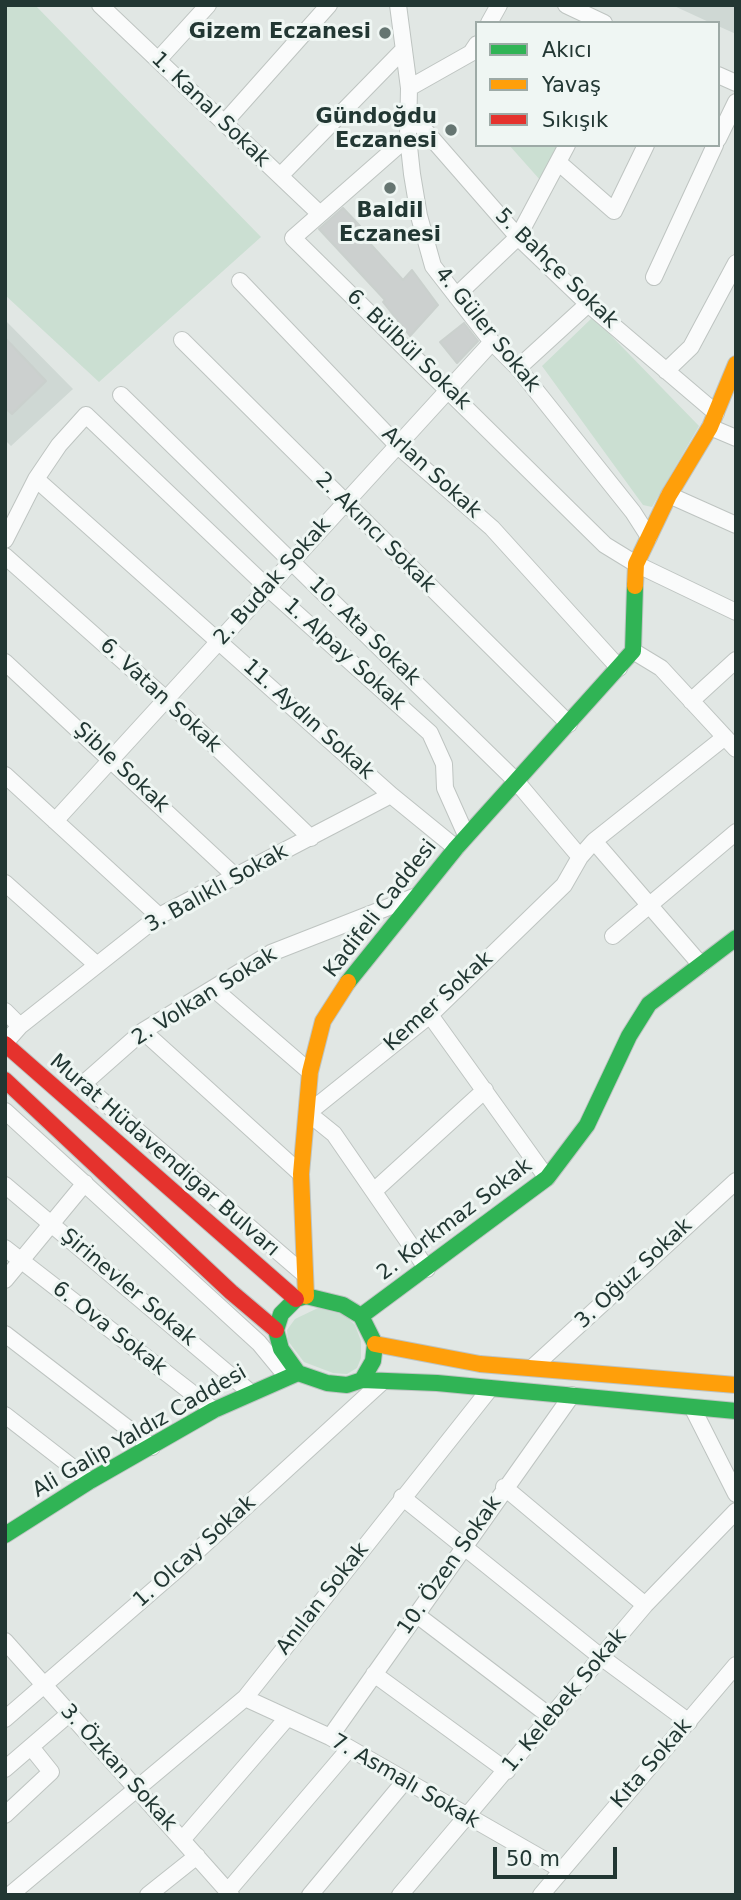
<!DOCTYPE html>
<meta charset="utf-8">
<style>
body{margin:0}
#map{position:relative;width:741px;height:1900px;overflow:hidden;background:#e1e7e4;font-family:"DejaVu Sans",sans-serif}
canvas{display:block}
.frame{position:absolute;inset:0;border:7px solid #223733;pointer-events:none}
.legend{position:absolute;left:475px;top:21px;width:245px;height:126px;box-sizing:border-box;background:#eff6f3;border:2px solid #9daaa6;margin:0;padding:9px 12px;list-style:none;font-size:21px;color:#223733}
.legend li{display:flex;align-items:center;gap:14px;height:35px}
.legend b{width:35px;border:2px solid #9daaa6}
.scale{position:absolute;left:493px;top:1847px;width:124px;height:32px;box-sizing:border-box;border:4px solid #223733;border-top:0;padding-left:9px;font-size:21px;line-height:24px;white-space:nowrap;color:#223733;-webkit-text-stroke:5px #eff6f3;paint-order:stroke}
</style>
<div id="map">
<canvas width="741" height="1900"></canvas>
<div class="frame"></div>
<ul class="legend">
<li><b style="height:9px;background:#30b455"></b>Akıcı</li>
<li><b style="height:9px;background:#ff9f0a"></b>Yavaş</li>
<li><b style="height:9px;background:#e5322d"></b>Sıkışık</li>
</ul>
<div class="scale">50 m</div>
</div>
<script>
const ctx = document.querySelector('canvas').getContext('2d');
ctx.lineJoin = 'round';
function fill(path, color) {
  ctx.fillStyle = color;
  ctx.fill(path, 'evenodd');
}
function shape(rows) {
  const path = new Path2D();
  for (const r of rows) {
    path.moveTo(r[0], r[1]);
    for (let i = 2; i < r.length; i += 2) path.lineTo(r[i], r[i + 1]);
  }
  return path;
}
function stroke(path, color, width, dash) {
  ctx.strokeStyle = color;
  ctx.lineWidth = width;
  ctx.lineCap = dash ? 'butt' : 'round';
  ctx.setLineDash(dash || []);
  ctx.stroke(path);
}
function drawText(font, color, halo, rows, align = 'center') {
  ctx.font = font + ' "DejaVu Sans",sans-serif';
  ctx.lineWidth = 6;
  ctx.setLineDash([]);
  ctx.textBaseline = 'middle';
  ctx.strokeStyle = halo;
  ctx.fillStyle = color;
  for (const [text, x, y, turn = 0] of rows) {
    ctx.save();
    ctx.translate(x, y);
    ctx.rotate((+turn || 0) * Math.PI / 180);
    ctx.textAlign = isNaN(turn) ? turn : align;
    if (halo) ctx.strokeText(text, 0, 0);
    ctx.fillText(text, 0, 0);
    ctx.restore();
  }
}
fill(shape([
 [672,5,736,5,736,34,718,26,718,23,711,23],
 [5,320,73,389,11,446,5,440]
]), '#cfd8d4');
fill(shape([
 [5,5,35,5,261,237,99,382,5,295],
 [509,145,560,145,541,181],
 [593,317,699,426,652,507,643,505,542,366],
 [318,1308,345,1315,355,1325,361,1341,361,1358,357,1368,347,1374,333,1373,304,1362,288,1341,287,1330,295,1319]
]), '#cbdfd2');
const building = shape([
 [343,208,360,226,357,229,403,280,412,270,438,305,410,336,383,302,385,300,319,229,343,208],
 [464,323,478,341,457,363,440,342,464,323],
 [5,338,46,381,12,414,5,408,5,338]
]);
fill(building, '#ccd0cf');
stroke(building, '#cad0cd', 2);
const street = shape([
 [100,5,320,214],
 [398,5,409,88,408,137,412,174,419,216,433,266,492,342,518,368,633,512,649,537],
 [566,5,604,23],
 [489,23,499,5],
 [158,60,208,5],
 [718,75,736,83],
 [409,88,471,53,477,44],
 [408,111,518,237,588,304,716,413],
 [224,123,329,5],
 [408,137,293,238,605,545,636,564,736,612],
 [718,139,736,102],
 [558,162,614,211,646,145],
 [280,176,404,49],
 [654,277,715,145],
 [240,281,398,446,492,528,619,668],
 [456,296,518,237,567,145],
 [182,340,569,724],
 [518,368,588,304],
 [666,371,691,347,736,263],
 [121,395,516,781,580,857],
 [710,427,736,438],
 [36,479,391,795,456,848],
 [669,495,736,525],
 [5,540,36,479,59,445,86,415,268,588,430,733,444,764,445,788,466,835],
 [5,556,167,700,311,838],
 [633,651,661,668,736,749],
 [5,662,235,876],
 [691,701,736,660],
 [5,775,159,916],
 [55,821,492,342],
 [5,883,97,965],
 [613,936,736,832],
 [701,965,594,841,725,737],
 [214,989,310,1072],
 [5,1011,20,1026],
 [430,1015,547,1178],
 [143,1031,301,1174],
 [5,1043,20,1026,159,916,391,795],
 [5,1111,259,1343,287,1377],
 [5,1185,250,1392],
 [375,1190,485,1090],
 [5,1248,214,1410],
 [427,1269,334,1134,308,1113,430,1015,564,885,580,857,594,841],
 [304,1274,83,1084,143,1031,271,953,414,897],
 [5,1280,85,1183],
 [5,1334,152,1447],
 [532,1368,736,1181],
 [692,1407,736,1494],
 [5,1415,90,1481],
 [504,1487,645,1605],
 [402,1497,601,1657,689,1722],
 [417,1615,551,1717],
 [5,1641,231,1895],
 [374,1674,507,1771],
 [245,1698,330,1737,562,1870],
 [5,1719,172,1574,383,1381],
 [330,1737,572,1395],
 [5,1769,70,1713],
 [5,1815,51,1772,31,1747],
 [182,1840,287,1718],
 [228,1891,349,1749],
 [10,1895,245,1698,489,1390],
 [148,1895,197,1856],
 [310,1895,404,1782],
 [400,1895,645,1605,736,1511],
 [541,1895,736,1665]
]);
const fast = shape([
 [348,982,456,848,633,651,635,586],
 [306,1296,343,1305,361,1316,375,1344,373,1361,362,1380,347,1385,327,1383,298,1373,281,1349,276,1330,281,1314,296,1299,306,1296],
 [361,1316,547,1178,587,1125,629,1036,649,1004,736,938],
 [362,1380,437,1383,736,1411],
 [5,1535,90,1481,214,1410,298,1373]
]);
const slow = shape([
 [635,586,636,564,669,495,710,427,736,364],
 [306,1296,301,1174,310,1072,323,1021,348,982],
 [375,1344,480,1364,736,1385]
]);
const jam = shape([
 [5,1044,296,1299],
 [5,1080,231,1292,276,1330]
]);
stroke(street, '#bec4c1', 18);
stroke(fast, '#bec4c2', 18);
stroke(slow, '#bec4c2', 18);
stroke(jam, '#bec4c2', 18);
stroke(street, '#fafbfb', 16);
stroke(fast, '#30b455', 16);
stroke(slow, '#ff9f0a', 16);
stroke(jam, '#e5322d', 16);
for (const [x, y, r, color] of [
 [385,33,7,"#657571"],
 [451,130,7,"#657571"],
 [390,188,7,"#657571"]
]) {
  const dot = new Path2D();
  dot.arc(x, y, r, 0, 2 * Math.PI);
  ctx.fillStyle = color;
  ctx.fill(dot);
  stroke(dot, '#eff6f3', 2.5);
}
drawText('bold 21px', '#223733', '#eff6f3', [
 ["Gizem Eczanesi",371,33],
 ["Gündoğdu",437,118],
 ["Eczanesi",437,142],
 ["Baldil",390,212,"center"],
 ["Eczanesi",390,236,"center"]
], 'right');
drawText('21px', '#223733', '#eff6f3', [
 ["1. Kanal Sokak",210,110,44],
 ["5. Bahçe Sokak",556,269,44],
 ["4. Güler Sokak",487,330,51],
 ["6. Bülbül Sokak",408,350,44],
 ["Arlan Sokak",431,473,42],
 ["2. Akıncı Sokak",375,533,45],
 ["2. Budak Sokak",273,582,-48],
 ["10. Ata Sokak",364,632,44],
 ["1. Alpay Sokak",344,655,42],
 ["6. Vatan Sokak",160,696,43],
 ["11. Aydın Sokak",308,720,42],
 ["Şible Sokak",121,768,43],
 ["3. Balıklı Sokak",217,889,-29],
 ["Kadifeli Caddesi",381,909,-52],
 ["2. Volkan Sokak",205,997,-32],
 ["Kemer Sokak",439,1002,-42],
 ["Murat Hüdavendigar Bulvarı",164,1156,41],
 ["2. Korkmaz Sokak",455,1220,-37],
 ["3. Oğuz Sokak",634,1274,-43],
 ["Şirinevler Sokak",128,1288,40],
 ["6. Ova Sokak",109,1329,38],
 ["Ali Galip Yaldız Caddesi",140,1432,-30],
 ["1. Olcay Sokak",195,1552,-42],
 ["10. Özen Sokak",450,1566,-55],
 ["Anılan Sokak",323,1599,-52],
 ["1. Kelebek Sokak",565,1701,-50],
 ["Kıta Sokak",652,1764,-49],
 ["3. Özkan Sokak",118,1768,48],
 ["7. Asmalı Sokak",405,1782,30]
]);
</script>
